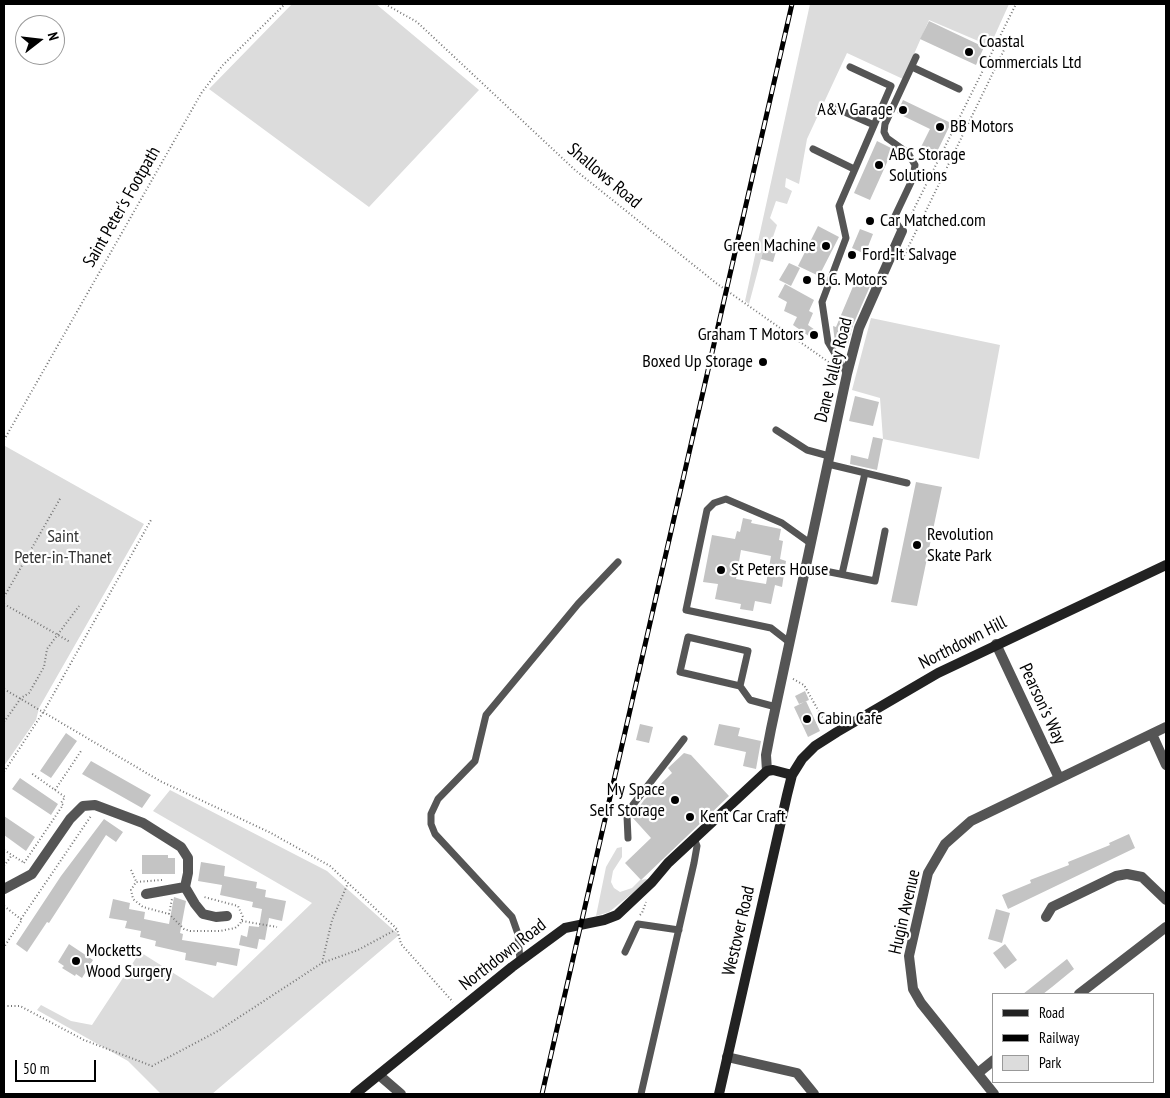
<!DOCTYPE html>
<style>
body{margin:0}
#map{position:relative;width:1170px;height:1098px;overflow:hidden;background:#fff;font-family:"PT Sans Narrow",sans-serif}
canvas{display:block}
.frame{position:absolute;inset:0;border:5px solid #000;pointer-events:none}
.legend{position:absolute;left:992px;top:993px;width:162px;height:90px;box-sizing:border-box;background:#fff;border:1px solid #999;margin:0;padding:6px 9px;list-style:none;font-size:15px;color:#000}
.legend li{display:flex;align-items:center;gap:10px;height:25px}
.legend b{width:25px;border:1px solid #999}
.north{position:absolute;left:15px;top:15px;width:50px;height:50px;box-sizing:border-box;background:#fff;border:1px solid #999;border-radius:50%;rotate:74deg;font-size:14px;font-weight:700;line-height:20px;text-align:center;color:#000}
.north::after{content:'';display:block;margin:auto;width:18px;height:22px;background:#000;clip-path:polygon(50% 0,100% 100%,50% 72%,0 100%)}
.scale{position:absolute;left:15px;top:1060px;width:81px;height:22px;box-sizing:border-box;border:2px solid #000;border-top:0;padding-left:6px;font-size:15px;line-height:18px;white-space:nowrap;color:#000;-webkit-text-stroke:4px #fff;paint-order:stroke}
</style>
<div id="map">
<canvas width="1170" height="1098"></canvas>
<div class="frame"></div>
<ul class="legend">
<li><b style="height:6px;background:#222"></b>Road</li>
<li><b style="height:6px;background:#000"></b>Railway</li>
<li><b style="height:14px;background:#dcdcdc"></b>Park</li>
</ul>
<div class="north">N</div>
<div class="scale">50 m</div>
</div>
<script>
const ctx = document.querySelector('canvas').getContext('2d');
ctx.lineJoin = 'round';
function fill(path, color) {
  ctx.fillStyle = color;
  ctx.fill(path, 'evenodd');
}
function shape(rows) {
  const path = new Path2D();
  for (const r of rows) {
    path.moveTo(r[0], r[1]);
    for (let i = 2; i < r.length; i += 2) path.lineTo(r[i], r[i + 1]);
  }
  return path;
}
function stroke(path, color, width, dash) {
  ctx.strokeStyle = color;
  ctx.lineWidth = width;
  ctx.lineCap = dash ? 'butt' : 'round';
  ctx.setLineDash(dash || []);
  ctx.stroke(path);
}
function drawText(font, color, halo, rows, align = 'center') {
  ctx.font = font + ' "PT Sans Narrow",sans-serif';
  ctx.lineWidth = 4.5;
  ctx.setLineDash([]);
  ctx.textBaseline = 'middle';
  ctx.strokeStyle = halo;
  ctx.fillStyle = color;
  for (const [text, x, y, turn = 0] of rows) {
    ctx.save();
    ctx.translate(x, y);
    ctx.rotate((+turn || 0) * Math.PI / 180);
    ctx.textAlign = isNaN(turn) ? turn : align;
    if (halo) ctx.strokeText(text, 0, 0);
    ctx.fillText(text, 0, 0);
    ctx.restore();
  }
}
fill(shape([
 [292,4,376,4,479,90,369,207,209,89],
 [810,4,1009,4,990,46,929,20,903,79,847,53,807,139,799,184,786,178,785,187,792,191,787,204,776,201,770,218,777,225,770,246,765,244,749,304,745,301],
 [871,318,1000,345,979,459,883,439,880,398,852,390],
 [5,446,144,524,39,708,36,720,4,766],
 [170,790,327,871,399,935,212,1094,161,1094,128,1061,37,1010,41,1005,71,1021,92,1025,140,952,213,998,312,903,153,811],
 [622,847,622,857,613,871,611,882,614,888,620,892,632,888,640,880,647,879,644,884,609,912,596,916,606,867,617,848]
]), '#dcdcdc');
fill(shape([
 [929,21,984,47,976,65,920,39],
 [903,100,951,123,933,160,918,153,930,129,897,113],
 [877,141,893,149,870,200,854,193],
 [818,226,839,237,819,276,798,266],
 [860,229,873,234,865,254,852,248],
 [765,244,777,248,773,262,761,259],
 [789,263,800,268,791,286,779,280],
 [857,277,871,284,853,325,848,344,835,343,833,326,836,327],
 [785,284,814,300,809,311,813,313,808,325,818,332,813,339,793,325,797,317,784,311,787,302,778,297],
 [855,396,879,402,873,426,849,421],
 [873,437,883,439,877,470,850,464,851,455,868,459],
 [916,482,942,487,917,606,891,602],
 [743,518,752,520,751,523,781,529,779,540,783,541,780,559,786,561,782,587,775,585,771,604,755,601,753,611,740,609,741,604,715,599,718,584,703,582,712,535,735,539,737,531,740,532],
 [741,550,771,556,766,584,736,579],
 [805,691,809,700,799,704,795,696],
 [806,701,820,731,808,737,794,707],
 [640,724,653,727,649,743,636,740],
 [719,724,740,728,738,736,761,741,756,769,743,766,746,752,714,745],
 [66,733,77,741,51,778,40,771],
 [684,753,691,755,729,796,641,880,625,863,651,838,632,817,644,800,672,773,668,768],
 [91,761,151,795,142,808,82,774],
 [20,778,58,804,51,815,12,789],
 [4,816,35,837,26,851,4,835],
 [104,819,123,832,116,842,106,835,49,923,47,922,27,952,16,944,61,876],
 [1129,834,1135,848,1008,909,1002,895,1031,883,1030,880,1069,865,1068,862,1110,845,1109,843],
 [142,855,168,855,168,858,175,858,175,874,142,874],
 [201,862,225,866,224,876,257,882,256,888,266,890,265,897,286,901,282,921,269,918,265,940,259,939,257,949,239,945,241,935,247,937,249,926,259,927,262,909,252,907,253,902,220,895,222,885,198,881],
 [174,897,186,901,180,933,183,934,182,940,240,949,237,966,217,962,216,966,185,960,186,953,155,946,156,941,140,937,141,931,125,928,127,921,109,918,113,899,130,903,129,909,145,912,144,919,169,924],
 [996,909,1010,913,1002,943,988,939],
 [69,944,93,960,82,978,76,974,75,976,62,968,64,966,58,962],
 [1005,944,1017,960,1005,969,993,953],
 [1067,959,1074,969,1052,987,1043,994,1023,994]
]), '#c4c4c4');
stroke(shape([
 [385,4,417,22,575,170,716,283,830,363],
 [907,223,1016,4],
 [904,256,1004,50],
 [4,440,202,92,223,65,285,4],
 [4,597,61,497],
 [4,604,70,642],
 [793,679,804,685,822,717,830,725],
 [4,689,160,781,269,832,330,866,397,929,401,944,453,1002],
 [4,722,21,698,29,693,44,667,47,649,79,606],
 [4,772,44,711,151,520],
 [55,790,81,751],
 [4,850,23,862],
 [24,863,63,805,61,803,65,797,31,773],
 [4,866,12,855],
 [131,870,136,881],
 [162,880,136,882,131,890,133,899,143,907,169,914,184,929,190,931,220,931,235,928,240,924,243,917,238,906,204,897],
 [4,906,22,920,4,947],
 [169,914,172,899],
 [640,915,642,913,646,902],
 [21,919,91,816],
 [242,921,277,927],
 [322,963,358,950,397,929],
 [4,1006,20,1006,84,1040,152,1066,218,1031,322,963,332,920,348,883]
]), '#777', 2, [1, 2.5]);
stroke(shape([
 [912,67,959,89],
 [831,106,874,125],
 [813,149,854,169],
 [902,231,897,224,895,216,913,178,915,165,908,153,887,138,884,132,885,124,916,57],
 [847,374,828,342,822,302,846,238,839,206,891,86,850,67],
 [776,430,807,450,829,456],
 [828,464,907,483],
 [805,567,875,581,885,531],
 [842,574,865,473],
 [688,637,748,651,740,686,680,672,688,637],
 [789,642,771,628,686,610,707,510,714,503,726,499,782,523,810,543],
 [740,686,750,700,776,707],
 [628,838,627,816,632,806,684,739],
 [625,952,638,924,679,930],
 [520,961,518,934,512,917,435,834,431,824,431,814,438,799,475,761,486,715,578,604,618,562],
 [641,1094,694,863,697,846,694,838]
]), '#555', 7);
stroke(shape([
 [996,644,1059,778],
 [1152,734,1166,765],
 [767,771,766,755,771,729,847,374,859,328,902,231],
 [4,889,32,874,70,819,83,806,95,805,143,823,181,847,188,858,188,873,185,887,195,904,203,914,216,917,227,916],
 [146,894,185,887],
 [1046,917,1052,907,1116,876,1127,874,1142,877,1166,900],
 [1079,994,1166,927],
 [727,1057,797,1073,814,1094],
 [978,1073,994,1060],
 [379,1075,401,1094],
 [994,1094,921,1003,913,989,909,956,928,873,945,844,971,821,1166,727]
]), '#555', 10);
stroke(shape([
 [355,1094,512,967,565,928,604,920,617,915,652,882,668,863,767,771,773,770,792,775],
 [719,1094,787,795,792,775,802,759,815,746,837,732,938,673,1166,565]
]), '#222', 10);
const rail = shape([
 [542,1094,792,4]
]);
stroke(rail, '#000', 5);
stroke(rail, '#fff', 3, [9]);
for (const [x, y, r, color] of [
 [969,52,5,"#000"],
 [903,110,5,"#000"],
 [940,127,5,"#000"],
 [879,165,5,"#000"],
 [870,221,5,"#000"],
 [826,246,5,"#000"],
 [852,255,5,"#000"],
 [807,280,5,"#000"],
 [814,335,5,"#000"],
 [763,362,5,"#000"],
 [917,545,5,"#000"],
 [721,570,5,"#000"],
 [807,719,5,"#000"],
 [675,800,5,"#000"],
 [690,817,5,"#000"],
 [76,961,5,"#000"]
]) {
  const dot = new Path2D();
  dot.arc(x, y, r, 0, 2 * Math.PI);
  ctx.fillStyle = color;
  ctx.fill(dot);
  stroke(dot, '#fff', 2);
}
drawText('18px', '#000', '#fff', [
 ["Coastal",979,42],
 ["Commercials Ltd",979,63],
 ["A&V Garage",893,110,"right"],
 ["BB Motors",950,127],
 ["ABC Storage",889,155],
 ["Solutions",889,176],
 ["Car Matched.com",880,221],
 ["Green Machine",816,246,"right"],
 ["Ford-It Salvage",862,255],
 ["B.G. Motors",817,280],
 ["Graham T Motors",804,335,"right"],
 ["Boxed Up Storage",753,362,"right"],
 ["Revolution",927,535],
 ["Skate Park",927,556],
 ["St Peters House",731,570],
 ["Cabin Cafe",817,719],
 ["My Space",665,790,"right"],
 ["Self Storage",665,811,"right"],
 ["Kent Car Craft",700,817],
 ["Mocketts",86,951],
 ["Wood Surgery",86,972]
], 'left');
drawText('18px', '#000', '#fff', [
 ["Shallows Road",604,176,40],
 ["Saint Peter's Footpath",122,207,-60],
 ["Dane Valley Road",834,370,-76],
 ["Northdown Hill",963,643,-27],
 ["Pearson's Way",1042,704,65],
 ["Hugin Avenue",905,912,-77],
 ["Westover Road",739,931,-77],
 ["Northdown Road",503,955,-38]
]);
drawText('18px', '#333', '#fff', [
 ["Saint",63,537],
 ["Peter-in-Thanet",63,558]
]);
</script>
